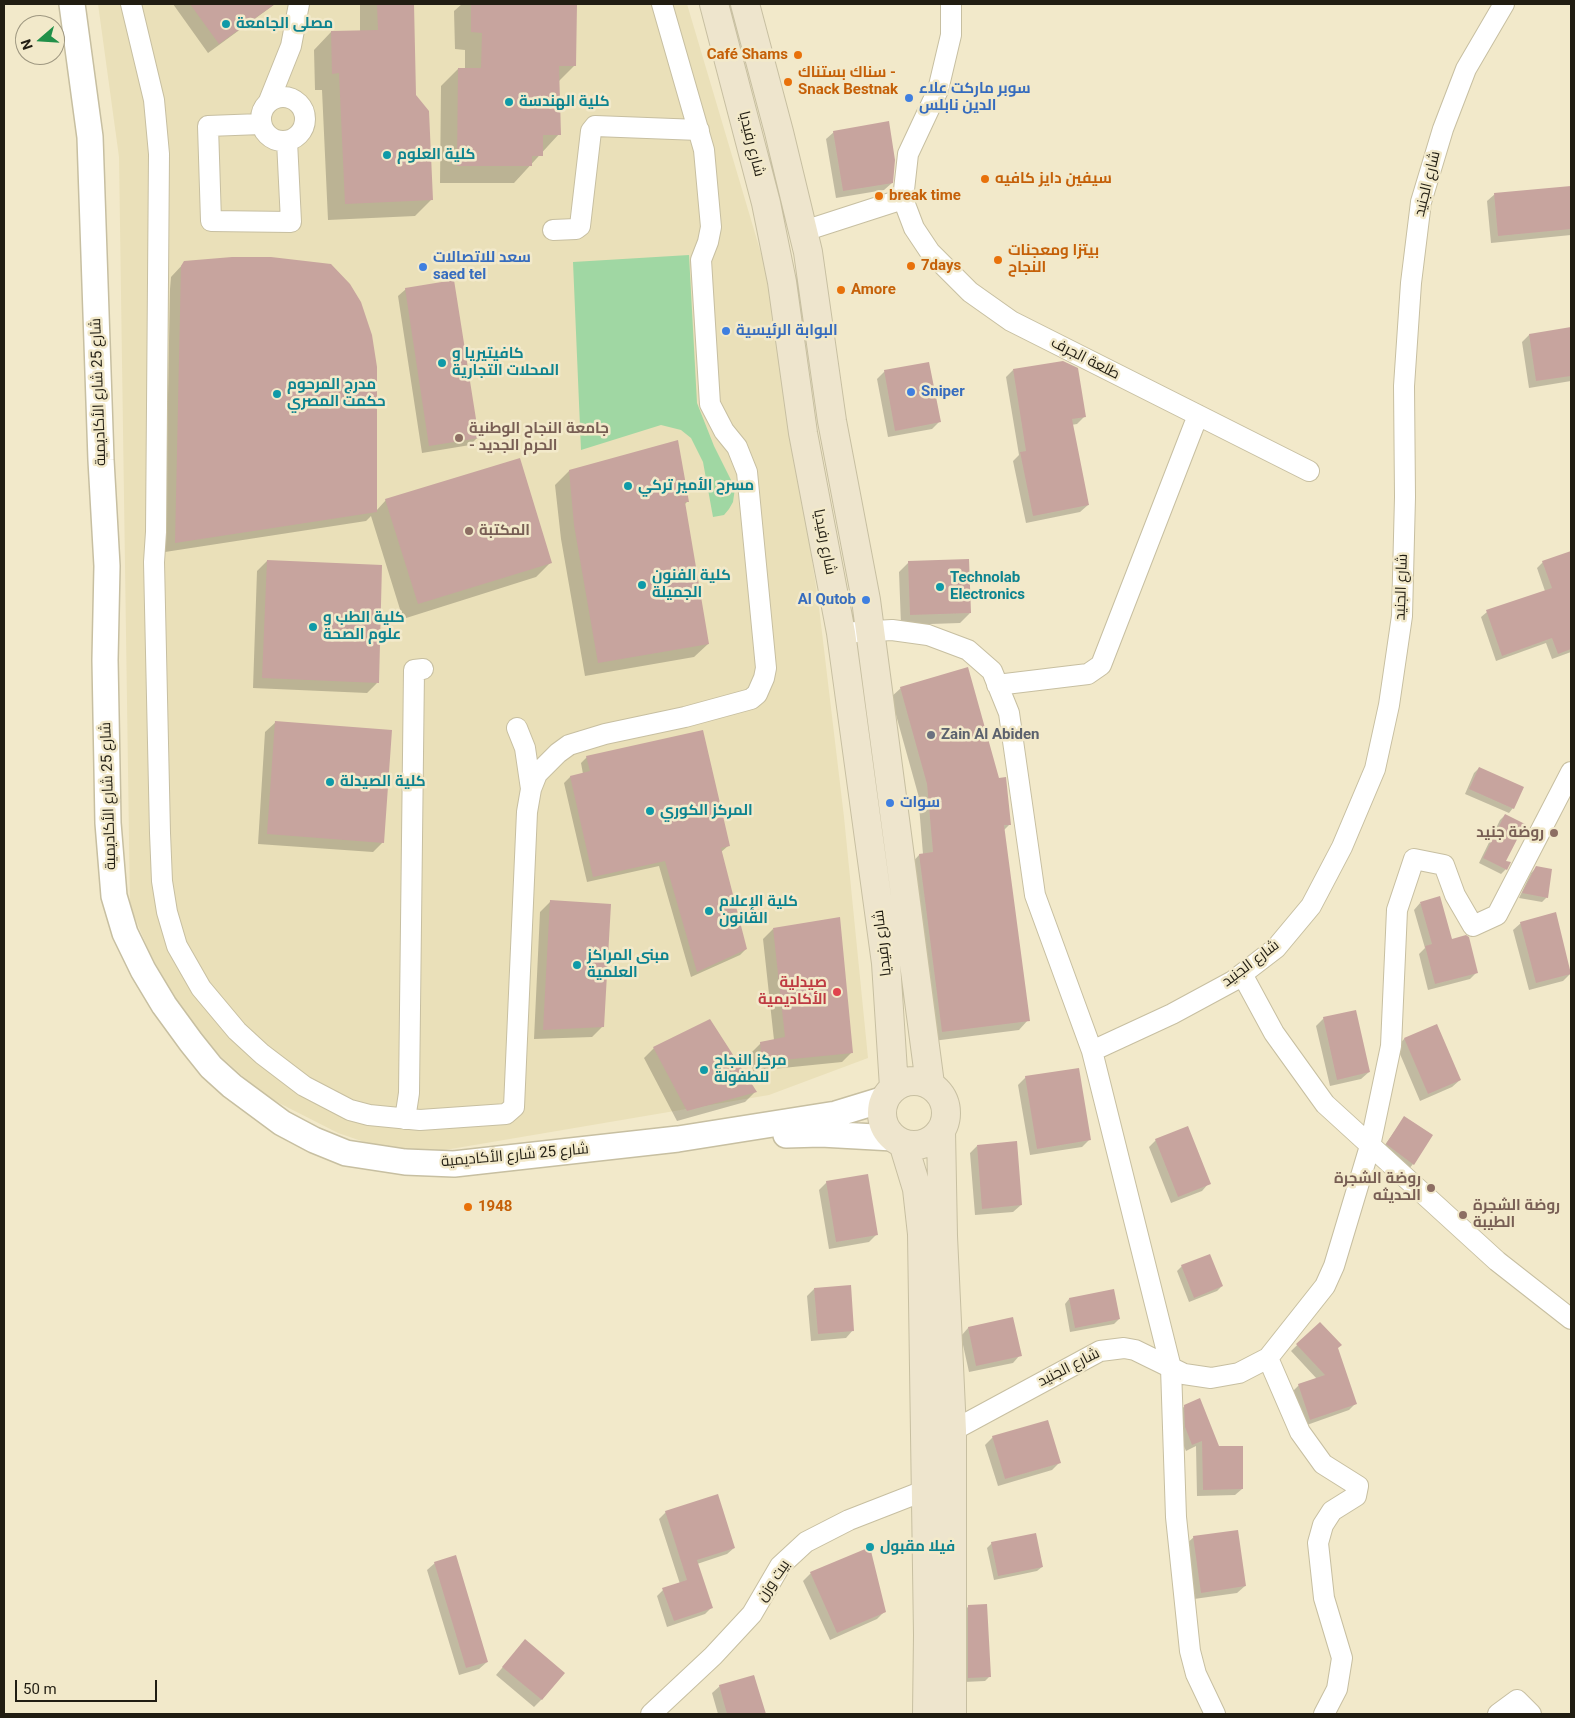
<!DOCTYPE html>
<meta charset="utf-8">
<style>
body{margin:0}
#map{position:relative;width:1575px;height:1718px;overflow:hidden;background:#f2e9ca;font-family:Roboto,sans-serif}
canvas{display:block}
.frame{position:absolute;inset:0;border:5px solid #211d12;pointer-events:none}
.north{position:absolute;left:15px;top:15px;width:50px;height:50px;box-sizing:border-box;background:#f2e9ca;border:1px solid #9e9780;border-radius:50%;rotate:251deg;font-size:14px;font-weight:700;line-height:20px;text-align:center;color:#211d12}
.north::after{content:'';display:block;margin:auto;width:18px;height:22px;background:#219049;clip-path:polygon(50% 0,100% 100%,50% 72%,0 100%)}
.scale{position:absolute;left:15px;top:1680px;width:142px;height:22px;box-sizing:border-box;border:2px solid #211d12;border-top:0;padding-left:6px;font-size:15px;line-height:18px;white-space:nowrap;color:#211d12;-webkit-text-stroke:4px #f2e9ca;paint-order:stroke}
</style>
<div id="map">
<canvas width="1575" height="1718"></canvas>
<div class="frame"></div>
<div class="north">N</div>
<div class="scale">50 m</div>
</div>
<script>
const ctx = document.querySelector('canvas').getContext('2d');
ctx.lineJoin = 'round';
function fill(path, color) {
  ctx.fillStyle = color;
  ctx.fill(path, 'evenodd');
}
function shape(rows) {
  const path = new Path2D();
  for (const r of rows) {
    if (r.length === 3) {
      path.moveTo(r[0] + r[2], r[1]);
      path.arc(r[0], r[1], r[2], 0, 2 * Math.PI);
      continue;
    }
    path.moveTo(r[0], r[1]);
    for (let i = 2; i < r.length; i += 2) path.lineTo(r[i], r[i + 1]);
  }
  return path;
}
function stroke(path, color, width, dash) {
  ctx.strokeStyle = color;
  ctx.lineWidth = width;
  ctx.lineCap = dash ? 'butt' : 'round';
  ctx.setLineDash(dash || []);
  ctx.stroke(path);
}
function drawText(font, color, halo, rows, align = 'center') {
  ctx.font = font + ' Roboto,Cairo,sans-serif';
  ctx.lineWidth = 5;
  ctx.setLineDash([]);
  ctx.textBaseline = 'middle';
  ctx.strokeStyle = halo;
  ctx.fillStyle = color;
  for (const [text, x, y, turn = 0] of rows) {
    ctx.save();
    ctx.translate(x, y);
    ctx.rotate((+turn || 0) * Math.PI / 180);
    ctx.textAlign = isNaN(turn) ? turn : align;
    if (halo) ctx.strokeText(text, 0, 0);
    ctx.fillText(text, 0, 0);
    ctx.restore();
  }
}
fill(shape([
 [98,4,687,4,768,277,818,599,844,817,868,1058,769,1095,439,1151,401,1151,379,1147,338,1133,279,1103,258,1090,209,1046,186,1017,150,954,130,906,119,157]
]), '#eae0b9');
fill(shape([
 [689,255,697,403,714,446,735,488,733,502,729,509,724,515,713,517,703,462,691,438,681,430,661,425,581,450,573,262]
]), '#a0d7a3');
fill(shape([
 [173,4,275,4,208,53],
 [360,4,413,4,415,96,432,199,415,216,328,220,322,90,315,90,314,50,331,32,360,32],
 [462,4,575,4,574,66,558,82,559,134,514,183,440,183,441,86,458,69,465,69,465,50,455,49,454,11],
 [834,132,892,183,884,190,836,198,826,139],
 [1571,187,1571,235,1491,243,1487,201,1495,194],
 [185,262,376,511,386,500,551,562,536,577,403,619,371,516,366,521,165,552,170,289,171,277],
 [406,289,477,438,470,445,422,453,398,296],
 [1571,329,1571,381,1529,388,1522,342,1529,335],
 [1013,370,1085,416,1077,424,1071,425,1088,505,1080,512,1026,523,1013,461,1019,455,1006,377],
 [885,371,939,422,932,429,888,437,877,379],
 [569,471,688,501,684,505,708,644,694,657,585,676,561,539,555,485],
 [1571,552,1571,589,1566,590,1571,603,1571,652,1552,659,1546,643,1496,661,1481,617,1487,612,1545,591,1537,568,1543,562],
 [267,561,377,683,367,693,253,688,257,571],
 [909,562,970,613,960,623,901,625,899,572],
 [901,688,1010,824,1004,830,1028,1020,1019,1030,933,1041,910,865,919,855,923,854,918,794,891,697],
 [276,722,383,842,373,852,258,844,265,732],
 [587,757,728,846,721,852,746,949,740,955,691,977,659,866,587,882,564,783,570,777,583,774,581,763],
 [1479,768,1513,808,1509,813,1465,794,1474,773],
 [1505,815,1506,869,1501,874,1479,863,1500,820],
 [1536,868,1547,897,1542,902,1519,898,1531,873],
 [550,902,602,1027,592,1037,534,1039,540,912],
 [1420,903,1477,972,1470,979,1428,990,1419,954,1425,948,1414,910],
 [1521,923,1570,974,1563,981,1529,990,1513,930],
 [773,929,852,1052,842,1062,753,1071,751,1053,761,1043,774,1040,763,939],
 [1324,1018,1369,1072,1361,1079,1330,1086,1316,1026],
 [1437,1026,1460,1080,1452,1087,1420,1101,1397,1047,1404,1039],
 [654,1048,755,1092,745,1102,677,1121,644,1058],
 [1026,1077,1089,1140,1082,1147,1030,1155,1018,1085],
 [1404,1118,1413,1164,1409,1169,1382,1149],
 [1156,1140,1209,1183,1202,1191,1171,1203,1149,1147],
 [977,1146,1021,1205,1013,1212,975,1215,970,1153],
 [827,1182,877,1234,869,1242,829,1249,819,1190],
 [1182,1266,1222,1286,1217,1291,1189,1302,1177,1271],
 [814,1289,853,1330,846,1338,811,1341,807,1296],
 [1069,1299,1119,1319,1114,1324,1070,1332,1065,1304],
 [1012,1319,1020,1355,1013,1363,969,1372,961,1336,968,1328],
 [1320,1323,1337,1348,1356,1403,1349,1410,1304,1426,1292,1392,1299,1385,1317,1379,1291,1351],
 [1185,1406,1219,1447,1242,1489,1235,1495,1197,1496,1196,1446,1186,1451,1179,1434,1178,1412],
 [993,1437,1059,1463,1052,1470,998,1486,985,1445],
 [666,1512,734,1548,727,1554,697,1564,712,1607,705,1614,667,1627,657,1596,663,1590,680,1584,659,1519],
 [1194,1537,1245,1586,1237,1593,1194,1599,1186,1544],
 [992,1543,1042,1567,1037,1571,994,1580,987,1548],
 [869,1549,885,1611,877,1619,830,1640,803,1581,811,1573],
 [435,1563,487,1662,479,1669,459,1675,427,1570],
 [968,1607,990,1676,985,1681,964,1682,963,1611],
 [525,1641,542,1699,534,1707,496,1675],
 [754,1676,764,1714,718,1714,712,1693,720,1686]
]), '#0003');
fill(shape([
 [190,4,275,4,219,44],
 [377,4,414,4,416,95,429,111,433,200,345,204,339,73,332,74,331,31,378,30],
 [471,4,577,4,576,66,559,66,561,135,543,135,543,156,532,156,532,166,457,166,458,68,481,68,482,33,471,32],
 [889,121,895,160,893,183,843,191,833,131],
 [1571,186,1571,229,1498,236,1494,193],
 [232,257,271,257,331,264,350,284,361,302,372,335,377,367,377,512,175,543,181,266,184,261],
 [454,280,479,438,429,446,405,288],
 [1571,327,1571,376,1536,381,1529,334],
 [1063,361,1078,368,1086,417,1072,419,1089,505,1033,516,1020,452,1026,451,1013,369],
 [929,362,941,422,895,431,884,370],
 [678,440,689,502,685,502,709,644,598,663,574,525,569,470],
 [520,458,552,563,418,604,385,499],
 [1571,551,1571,649,1558,654,1552,638,1502,656,1486,610,1552,588,1542,561],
 [969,559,971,613,910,615,908,561],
 [267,560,382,565,379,683,262,678],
 [968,667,999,778,1006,777,1011,825,1004,825,1030,1021,942,1032,919,854,933,852,927,784,900,687],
 [275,721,392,730,384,843,267,834],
 [703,730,730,846,721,848,747,949,697,972,665,861,593,877,570,776,590,771,586,756],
 [1479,767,1524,787,1514,809,1469,789],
 [1505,814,1525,824,1506,861,1511,862,1507,870,1483,858],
 [1536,866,1552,869,1548,898,1522,893],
 [1440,896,1452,939,1466,935,1469,937,1478,973,1435,984,1425,946,1432,944,1420,902],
 [550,900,611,904,604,1027,543,1030],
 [1556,912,1571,974,1536,983,1520,922],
 [840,917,853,1053,762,1062,760,1042,785,1037,773,928],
 [1356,1010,1370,1072,1337,1080,1323,1017],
 [710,1019,757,1092,687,1111,653,1047],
 [1437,1024,1461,1080,1428,1094,1404,1038],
 [1079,1068,1091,1140,1037,1149,1025,1076],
 [1404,1116,1433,1135,1414,1165,1386,1144],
 [1188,1126,1211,1184,1178,1197,1155,1139],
 [1017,1141,1022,1205,982,1209,977,1145],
 [868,1174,878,1235,836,1242,826,1181],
 [1210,1254,1223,1286,1194,1298,1181,1265],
 [851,1285,854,1331,818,1334,814,1288],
 [1114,1289,1120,1319,1075,1328,1069,1298],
 [1013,1317,1022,1356,976,1366,968,1327],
 [1320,1322,1342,1345,1338,1348,1357,1404,1310,1420,1298,1384,1325,1375,1296,1344],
 [1200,1398,1219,1446,1243,1446,1243,1489,1203,1490,1202,1441,1192,1445,1185,1427,1184,1405],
 [1048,1420,1061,1463,1005,1479,992,1436],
 [718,1494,735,1548,697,1560,713,1608,674,1621,662,1588,687,1580,665,1511],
 [1238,1530,1246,1586,1201,1593,1193,1536],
 [1036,1533,1043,1567,998,1576,991,1542],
 [870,1547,886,1612,837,1633,810,1572],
 [456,1555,488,1662,466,1668,434,1562],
 [987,1604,991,1677,968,1678,968,1605],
 [525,1639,565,1673,542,1700,502,1667],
 [754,1675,766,1714,727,1714,719,1685]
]), '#c7a49e');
const minor = shape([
 [131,4,154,100,159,154,156,532,154,562,160,833,162,881,167,912,177,946,201,988,237,1031,262,1054,304,1086,350,1110,369,1115,420,1120,506,1114,514,1107,527,812,531,789,537,774,558,753,569,745,605,734,685,717,751,699,757,694,764,678,766,668,747,472,737,447,724,431,710,404,701,260,708,242,711,227,704,150,662,4],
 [951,4,951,35,938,90,908,154,903,199,914,228,930,252,970,292,1011,321,1309,471],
 [283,119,22],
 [269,101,291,46,299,4],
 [261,124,208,126,211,221,291,222,287,141],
 [553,230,576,229,580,226,591,131,595,126,699,130],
 [804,231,903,199],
 [841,633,892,630,928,635,968,650,992,671,1009,713,1035,895,1092,1051,1171,1368,1176,1517,1190,1651,1196,1674,1215,1714],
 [997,685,1088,674,1101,665,1198,415],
 [517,728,525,748,531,789],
 [1242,974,1274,1033,1325,1104,1497,1261,1571,1319],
 [1092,1051,1172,1014,1233,981,1276,948,1311,906,1342,847,1375,769,1389,705,1402,616,1405,497,1404,386,1411,283,1421,202,1443,129,1466,69,1504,4],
 [405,1119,409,1093,414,670,423,669],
 [1268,1358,1300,1432,1323,1464,1358,1486,1356,1496,1332,1511,1323,1525,1318,1543,1324,1598,1342,1658,1337,1689,1324,1714],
 [952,1431,1100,1351,1124,1348,1135,1350,1184,1374,1211,1378,1239,1373,1268,1358,1325,1286,1334,1266,1370,1146,1391,1046,1397,910,1414,859,1444,865,1455,895,1473,926,1497,915,1571,772],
 [651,1714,713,1656,752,1614,780,1566,806,1542,849,1520,926,1490],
 [1498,1714,1517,1700,1531,1714]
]);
const tertiary = shape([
 [72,4,90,137,101,460,107,566,105,660,108,823,114,896,125,933,143,970,164,1005,191,1042,211,1067,232,1086,282,1123,314,1140,346,1153,405,1162,454,1164,678,1139,836,1114,885,1099],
 [786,1135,821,1134,893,1138]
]);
const secondary = shape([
 [714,4,766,203,782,282,803,433,841,633,886,963,894,1087],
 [745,4,779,132,808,252,832,421,866,600,930,1084],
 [914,1113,32],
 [941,1131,943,1236,952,1431,952,1714],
 [903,1143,917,1189,922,1234,928,1635,927,1714]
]);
stroke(minor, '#c7bfa1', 22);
stroke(tertiary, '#c7bfa1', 28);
stroke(secondary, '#c7bfa1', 30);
stroke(minor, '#fff', 20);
stroke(tertiary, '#fff', 25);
stroke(secondary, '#eee5cd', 28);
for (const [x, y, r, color] of [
 [226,24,5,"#0f9aa8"],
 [798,55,5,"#e8710a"],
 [788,82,5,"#e8710a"],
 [909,98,5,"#3f7fe0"],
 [509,102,5,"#0f9aa8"],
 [387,155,5,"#0f9aa8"],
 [985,179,5,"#e8710a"],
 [879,196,5,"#e8710a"],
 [998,260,5,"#e8710a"],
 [911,266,5,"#e8710a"],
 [423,267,5,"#3f7fe0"],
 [841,290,5,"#e8710a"],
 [726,331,5,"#3f7fe0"],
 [442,363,5,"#0f9aa8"],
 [911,392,5,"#3f7fe0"],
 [277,394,5,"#0f9aa8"],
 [459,438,5,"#8d6e63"],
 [628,486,5,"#0f9aa8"],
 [469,531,5,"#8d6e63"],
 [642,585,5,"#0f9aa8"],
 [940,587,5,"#0f9aa8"],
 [866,600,5,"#3f7fe0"],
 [313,627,5,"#0f9aa8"],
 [931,735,5,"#6b7280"],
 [330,782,5,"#0f9aa8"],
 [890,803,5,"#3f7fe0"],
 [650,811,5,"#0f9aa8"],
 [1554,833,5,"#8d6e63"],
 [709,911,5,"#0f9aa8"],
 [577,965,5,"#0f9aa8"],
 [837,992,5,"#e0444e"],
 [704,1070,5,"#0f9aa8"],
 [1431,1188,5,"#8d6e63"],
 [468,1207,5,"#e8710a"],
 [1463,1215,5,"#8d6e63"],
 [870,1547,5,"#0f9aa8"]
]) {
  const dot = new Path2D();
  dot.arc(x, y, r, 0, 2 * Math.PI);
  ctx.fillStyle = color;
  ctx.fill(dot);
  stroke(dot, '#f2e9ca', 2);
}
drawText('bold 15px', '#0d838f', '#f2e9ca', [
 ["مصلى الجامعة",236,24],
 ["كلية الهندسة",519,102],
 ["كلية العلوم",397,155],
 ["كافيتيريا و",452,354],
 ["المحلات التجارية",452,371],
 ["مدرج المرحوم",287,385],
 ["حكمت المصري",287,402],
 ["مسرح الأمير تركي",638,486],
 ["كلية الفنون",652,576],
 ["الجميلة",652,593],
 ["Technolab",950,578],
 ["Electronics",950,595],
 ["كلية الطب و",323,618],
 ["علوم الصحة",323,635],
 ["كلية الصيدلة",340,782],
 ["المركز الكوري",660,811],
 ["كلية الإعلام",719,902],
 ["القانون",719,919],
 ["مبنى المراكز",587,956],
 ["العلمية",587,973],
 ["مركز النجاح",714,1061],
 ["للطفولة",714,1078],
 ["فيلا مقبول",880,1547]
], 'left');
drawText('bold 15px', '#c56008', '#f2e9ca', [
 ["Café Shams",788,55,"right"],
 ["سناك بستناك -",798,73],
 ["Snack Bestnak",798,90],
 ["سيفين دايز كافيه",995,179],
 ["break time",889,196],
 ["بيتزا ومعجنات",1008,251],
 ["النجاح",1008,268],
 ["7days",921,266],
 ["Amore",851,290],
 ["1948",478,1207]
], 'left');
drawText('bold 15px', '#366cbe', '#f2e9ca', [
 ["سوبر ماركت علاء",919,89],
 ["الدين نابلس",919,106],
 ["سعد للاتصالات",433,258],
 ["saed tel",433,275],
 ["البوابة الرئيسية",736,331],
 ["Sniper",921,392],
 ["Al Qutob",856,600,"right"],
 ["سوات",900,803]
], 'left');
drawText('15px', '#211d12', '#f2e9ca', [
 ["شارع رفيديا",751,144,76],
 ["شارع الجنيد",1428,184,-76],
 ["طلعة الجرف",1085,359,27],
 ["شارع 25 شارع الأكاديمية",99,392,-92],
 ["شارع رفيديا",824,542,79],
 ["شارع الجنيد",1402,587,-88],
 ["شارع 25 شارع الأكاديمية",109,796,-92],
 ["شارع رفيديا",883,943,-97],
 ["شارع الجنيد",1251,964,-37],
 ["شارع 25 شارع الأكاديمية",515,1156,-5],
 ["شارع الجنيد",1069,1368,-27],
 ["بيت وزن",774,1581,-56]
]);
drawText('bold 15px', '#785e54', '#f2e9ca', [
 ["جامعة النجاح الوطنية",469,429],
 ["- الحرم الجديد",469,446],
 ["المكتبة",479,531],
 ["روضة جنيد",1544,833,"right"],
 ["روضة الشجرة",1421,1179,"right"],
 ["الحديثه",1421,1196,"right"],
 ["روضة الشجرة",1473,1206],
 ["الطيبة",1473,1223]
], 'left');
drawText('bold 15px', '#5b616d', '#f2e9ca', [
 ["Zain Al Abiden",941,735]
], 'left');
drawText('bold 15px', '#be3a42', '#f2e9ca', [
 ["صيدلية",827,983],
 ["الأكاديمية",827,1000]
], 'right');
</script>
